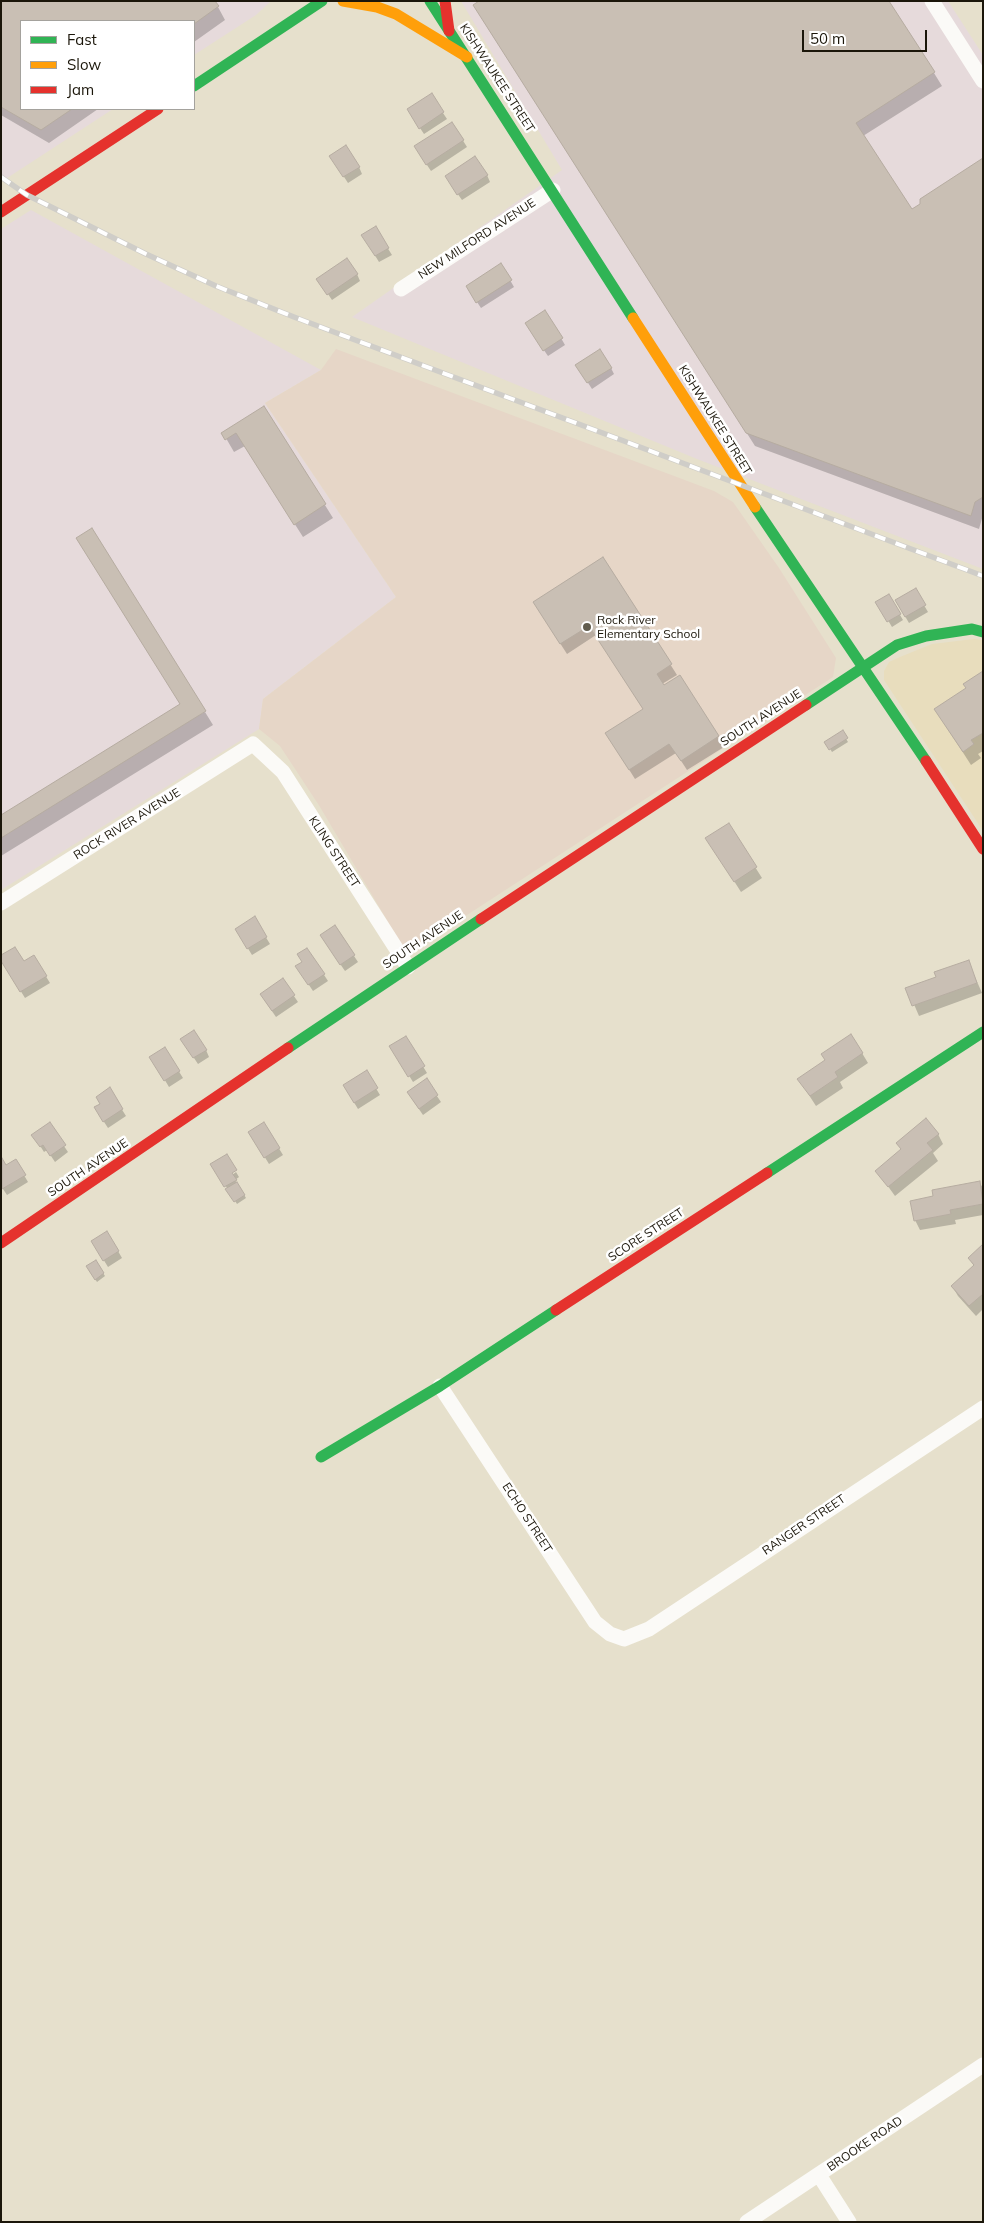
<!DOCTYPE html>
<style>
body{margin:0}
#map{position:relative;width:984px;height:2223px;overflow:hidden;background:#e6e0cc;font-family:Mulish,sans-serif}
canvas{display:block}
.frame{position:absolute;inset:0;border:2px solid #1b160a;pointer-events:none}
.legend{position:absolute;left:20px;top:20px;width:175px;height:90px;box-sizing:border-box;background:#fff;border:1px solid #a4a29d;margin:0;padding:6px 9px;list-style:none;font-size:15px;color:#1b160a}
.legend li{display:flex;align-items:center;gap:10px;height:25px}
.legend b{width:25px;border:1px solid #a4a29d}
.scale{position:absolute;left:802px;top:30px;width:125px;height:22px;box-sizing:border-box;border:2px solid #1b160a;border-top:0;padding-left:6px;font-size:15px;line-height:18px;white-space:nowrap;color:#1b160a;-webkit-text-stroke:4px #fff;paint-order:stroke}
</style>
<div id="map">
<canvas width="984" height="2223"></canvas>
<div class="frame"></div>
<ul class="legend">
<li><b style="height:6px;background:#30b455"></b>Fast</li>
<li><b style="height:6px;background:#ff9f0a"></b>Slow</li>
<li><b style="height:6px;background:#e5322d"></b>Jam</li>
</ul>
<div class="scale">50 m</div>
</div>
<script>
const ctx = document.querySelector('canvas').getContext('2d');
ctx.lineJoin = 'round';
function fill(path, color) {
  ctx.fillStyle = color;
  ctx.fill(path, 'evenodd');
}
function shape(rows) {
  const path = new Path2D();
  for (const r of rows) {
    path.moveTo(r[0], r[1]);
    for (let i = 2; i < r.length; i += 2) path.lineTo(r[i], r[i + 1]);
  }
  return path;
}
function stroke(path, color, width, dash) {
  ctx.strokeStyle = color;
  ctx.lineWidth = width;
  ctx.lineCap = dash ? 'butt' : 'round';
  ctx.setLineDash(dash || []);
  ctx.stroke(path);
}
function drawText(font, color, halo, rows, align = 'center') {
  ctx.font = font + ' Mulish,sans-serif';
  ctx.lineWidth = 5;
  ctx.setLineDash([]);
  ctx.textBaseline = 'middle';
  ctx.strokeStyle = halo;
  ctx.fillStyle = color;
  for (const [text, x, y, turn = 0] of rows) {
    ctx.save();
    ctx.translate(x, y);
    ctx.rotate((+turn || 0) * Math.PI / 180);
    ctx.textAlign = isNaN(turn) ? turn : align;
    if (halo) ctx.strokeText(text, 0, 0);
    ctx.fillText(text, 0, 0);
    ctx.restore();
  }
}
fill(shape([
 [974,639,983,640,983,831,884,680,884,671,889,662,900,657,932,644]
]), '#e8ddbd');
fill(shape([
 [1,1,271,1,256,15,194,55,194,21,21,21,21,109,113,109,1,182],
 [461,1,948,1,983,55,983,569,697,459,352,317,562,170],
 [31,210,321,370,265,403,396,597,263,699,259,729,1,890,1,229]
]), '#e6dadb');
fill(shape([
 [336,349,714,491,733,502,779,568,836,658,833,677,407,954,320,807,280,746,259,729,263,699,396,597,265,403,321,370]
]), '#e6d6c7');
fill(shape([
 [1,1,218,7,225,20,194,42,194,21,21,21,21,109,98,109,49,143,1,115],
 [483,19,934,73,942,86,863,136,911,211,983,160,983,515,979,529,755,446],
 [431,95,447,119,424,134,412,116],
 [452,123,467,147,431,171,419,153],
 [335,163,359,167,362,174,348,183],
 [487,175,490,182,462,200,450,183],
 [375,228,392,255,379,262,363,236],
 [357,274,360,281,332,300,322,285],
 [510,280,514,287,481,308,471,293],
 [530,330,561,338,565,345,548,356],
 [611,368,614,374,592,389,581,372],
 [264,407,333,518,303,537,245,446,234,452,223,433],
 [603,558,677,675,662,684,664,687,680,677,724,747,687,770,676,753,635,779,613,744,644,710,596,635,567,654,540,612],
 [915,590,928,612,909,623,896,601],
 [888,595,903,620,892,627,877,602],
 [983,673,983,751,978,754,981,758,971,765,944,723,967,689],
 [205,712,213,725,1,856,1,817],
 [842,732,848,742,832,752,826,742],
 [728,824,762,878,741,892,713,848],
 [254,918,270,944,252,955,236,929],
 [325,942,354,956,358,962,345,971],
 [307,949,328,981,313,991,301,973],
 [34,957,50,983,25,998,1,959,24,963],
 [968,961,982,993,919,1016,907,988,937,978],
 [283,980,298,1002,276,1017,265,1001],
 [405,1037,427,1073,413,1082,391,1046],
 [186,1046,206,1050,209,1057,198,1064],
 [165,1049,183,1078,169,1087,151,1057],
 [862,1053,868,1063,840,1082,843,1088,816,1106,805,1089],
 [366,1072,380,1095,358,1109,344,1086],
 [426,1080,441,1102,423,1115,412,1099],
 [109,1089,126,1116,108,1128,95,1108,101,1104],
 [49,1124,68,1152,55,1162,47,1150,44,1152,37,1141],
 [264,1124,283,1155,269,1164,250,1133],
 [938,1134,943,1144,933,1153,938,1161,895,1196,877,1171],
 [1,1160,6,1166,15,1160,28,1182,7,1195,1,1186],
 [212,1164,228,1178,236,1172,239,1177,235,1180,246,1198,237,1204],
 [979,1182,983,1188,983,1215,955,1220,956,1224,920,1230,915,1220,935,1197],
 [107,1232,122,1258,108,1267,92,1241],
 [983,1246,983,1309,976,1316,958,1296,952,1286,974,1266,969,1258],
 [95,1261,105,1276,97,1282,87,1266]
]), '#0003');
const building = shape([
 [1,1,215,1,219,6,194,24,194,21,21,21,21,109,72,109,41,130,1,107,1,1],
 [479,1,889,1,935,72,856,123,912,209,920,204,920,199,983,158,983,497,975,502,971,516,746,433,473,5,479,1],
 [432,93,444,112,419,129,407,109,432,93],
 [452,122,464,140,426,165,414,146,452,122],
 [346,145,360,167,343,177,329,156,346,145],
 [475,156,488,175,457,195,445,176,475,156],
 [376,226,389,248,375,256,361,235,376,226],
 [347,258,358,274,327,295,316,279,347,258],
 [501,263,512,280,476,303,466,286,501,263],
 [545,310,563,338,543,351,525,323,545,310],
 [600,349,612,368,587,383,575,365,600,349],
 [264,406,326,504,294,525,236,433,225,440,221,433,264,406],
 [92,528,206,711,1,838,1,815,180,704,76,538,92,528],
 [603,557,672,664,657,674,664,685,680,675,719,736,681,761,669,744,629,770,605,733,643,709,589,626,560,644,533,602,603,557],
 [916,588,926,605,905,617,895,600,916,588],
 [889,594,901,614,887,622,875,602,889,594],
 [983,671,983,733,971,740,974,744,963,752,934,709,966,688,963,684,983,671],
 [843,730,848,738,829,750,824,742,843,730],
 [729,823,757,867,734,882,705,838,729,823],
 [255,916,267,937,247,949,235,929,255,916],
 [335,925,355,955,340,965,320,935,335,925],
 [15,947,24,961,34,955,47,976,20,992,1,961,1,955,15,947],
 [307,948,325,974,308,985,295,966,302,962,297,954,307,948],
 [969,960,977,983,912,1006,905,988,936,977,934,972,969,960],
 [283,978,295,995,272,1011,260,994,283,978],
 [194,1030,207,1050,193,1058,180,1039,194,1030],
 [851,1034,863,1053,835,1072,838,1077,810,1096,797,1079,825,1060,821,1054,851,1034],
 [406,1036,425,1066,408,1077,389,1046,406,1036],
 [165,1047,180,1071,164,1081,149,1057,165,1047],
 [367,1070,378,1088,354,1103,343,1085,367,1070],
 [427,1078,438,1095,419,1109,407,1092,427,1078],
 [110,1087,123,1109,103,1122,94,1107,100,1104,96,1097,110,1087],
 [926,1118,939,1134,927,1143,933,1150,888,1187,875,1171,901,1149,896,1143,926,1118],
 [50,1122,66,1145,50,1156,43,1145,40,1147,31,1135,50,1122],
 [264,1122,280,1148,264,1158,248,1132,264,1122],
 [227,1154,237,1170,232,1173,237,1180,224,1187,210,1164,227,1154],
 [2,1158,6,1165,16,1159,26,1175,2,1189,2,1158],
 [980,1181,983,1204,950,1210,951,1214,914,1221,910,1201,933,1196,932,1190,980,1181],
 [237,1182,245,1195,234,1202,225,1189,237,1182],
 [107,1231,119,1251,103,1261,91,1241,107,1231],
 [983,1244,983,1294,969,1306,951,1286,974,1265,968,1258,983,1244],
 [96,1260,104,1273,95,1280,86,1266,96,1260]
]);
fill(building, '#c9bfb4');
stroke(building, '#b6aca1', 1);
stroke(shape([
 [932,1,983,81],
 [401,289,553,190],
 [1,903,253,744,283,772,408,967],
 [440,1386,595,1622,610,1634,624,1639,649,1629,983,1408],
 [819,2175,849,2222],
 [747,2222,983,2065]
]), '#fbfaf7', 15);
stroke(shape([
 [430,1,633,318],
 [194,86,322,1],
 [755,507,926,761],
 [806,705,897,645,926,636,972,629,983,632],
 [288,1048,481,919],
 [767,1173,983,1032],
 [321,1457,440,1386,556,1310]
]), '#30b455', 11);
stroke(shape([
 [343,1,377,7,396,14,467,57],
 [633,318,755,507]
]), '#ff9f0a', 11);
stroke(shape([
 [445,1,449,31],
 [1,212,158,109],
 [926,761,983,849],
 [481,919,806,705],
 [1,1243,288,1048],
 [556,1310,767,1173]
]), '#e5322d', 11);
const rail = shape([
 [1,177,27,195,146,254,216,286,294,317,983,576]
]);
stroke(rail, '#cfcdc8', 5.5);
stroke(rail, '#fff', 4, [11]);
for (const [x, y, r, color] of [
 [587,627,5,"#625d4e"]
]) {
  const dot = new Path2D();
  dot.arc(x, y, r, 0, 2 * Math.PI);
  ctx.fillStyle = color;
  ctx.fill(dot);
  stroke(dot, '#fff', 2);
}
drawText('12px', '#1b160a', '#fff', [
 ["KISHWAUKEE STREET",497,78,57],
 ["NEW MILFORD AVENUE",477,239,-33],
 ["KISHWAUKEE STREET",715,420,58],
 ["SOUTH AVENUE",761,718,-33],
 ["ROCK RIVER AVENUE",127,824,-32],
 ["KLING STREET",334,852,57],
 ["SOUTH AVENUE",423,940,-34],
 ["SOUTH AVENUE",88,1168,-34],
 ["SCORE STREET",646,1235,-33],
 ["ECHO STREET",527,1518,57],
 ["RANGER STREET",804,1525,-34],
 ["BROOKE ROAD",865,2144,-34]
]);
drawText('12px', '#1b160a', '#fff', [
 ["Rock River",597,620],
 ["Elementary School",597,634]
], 'left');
</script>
